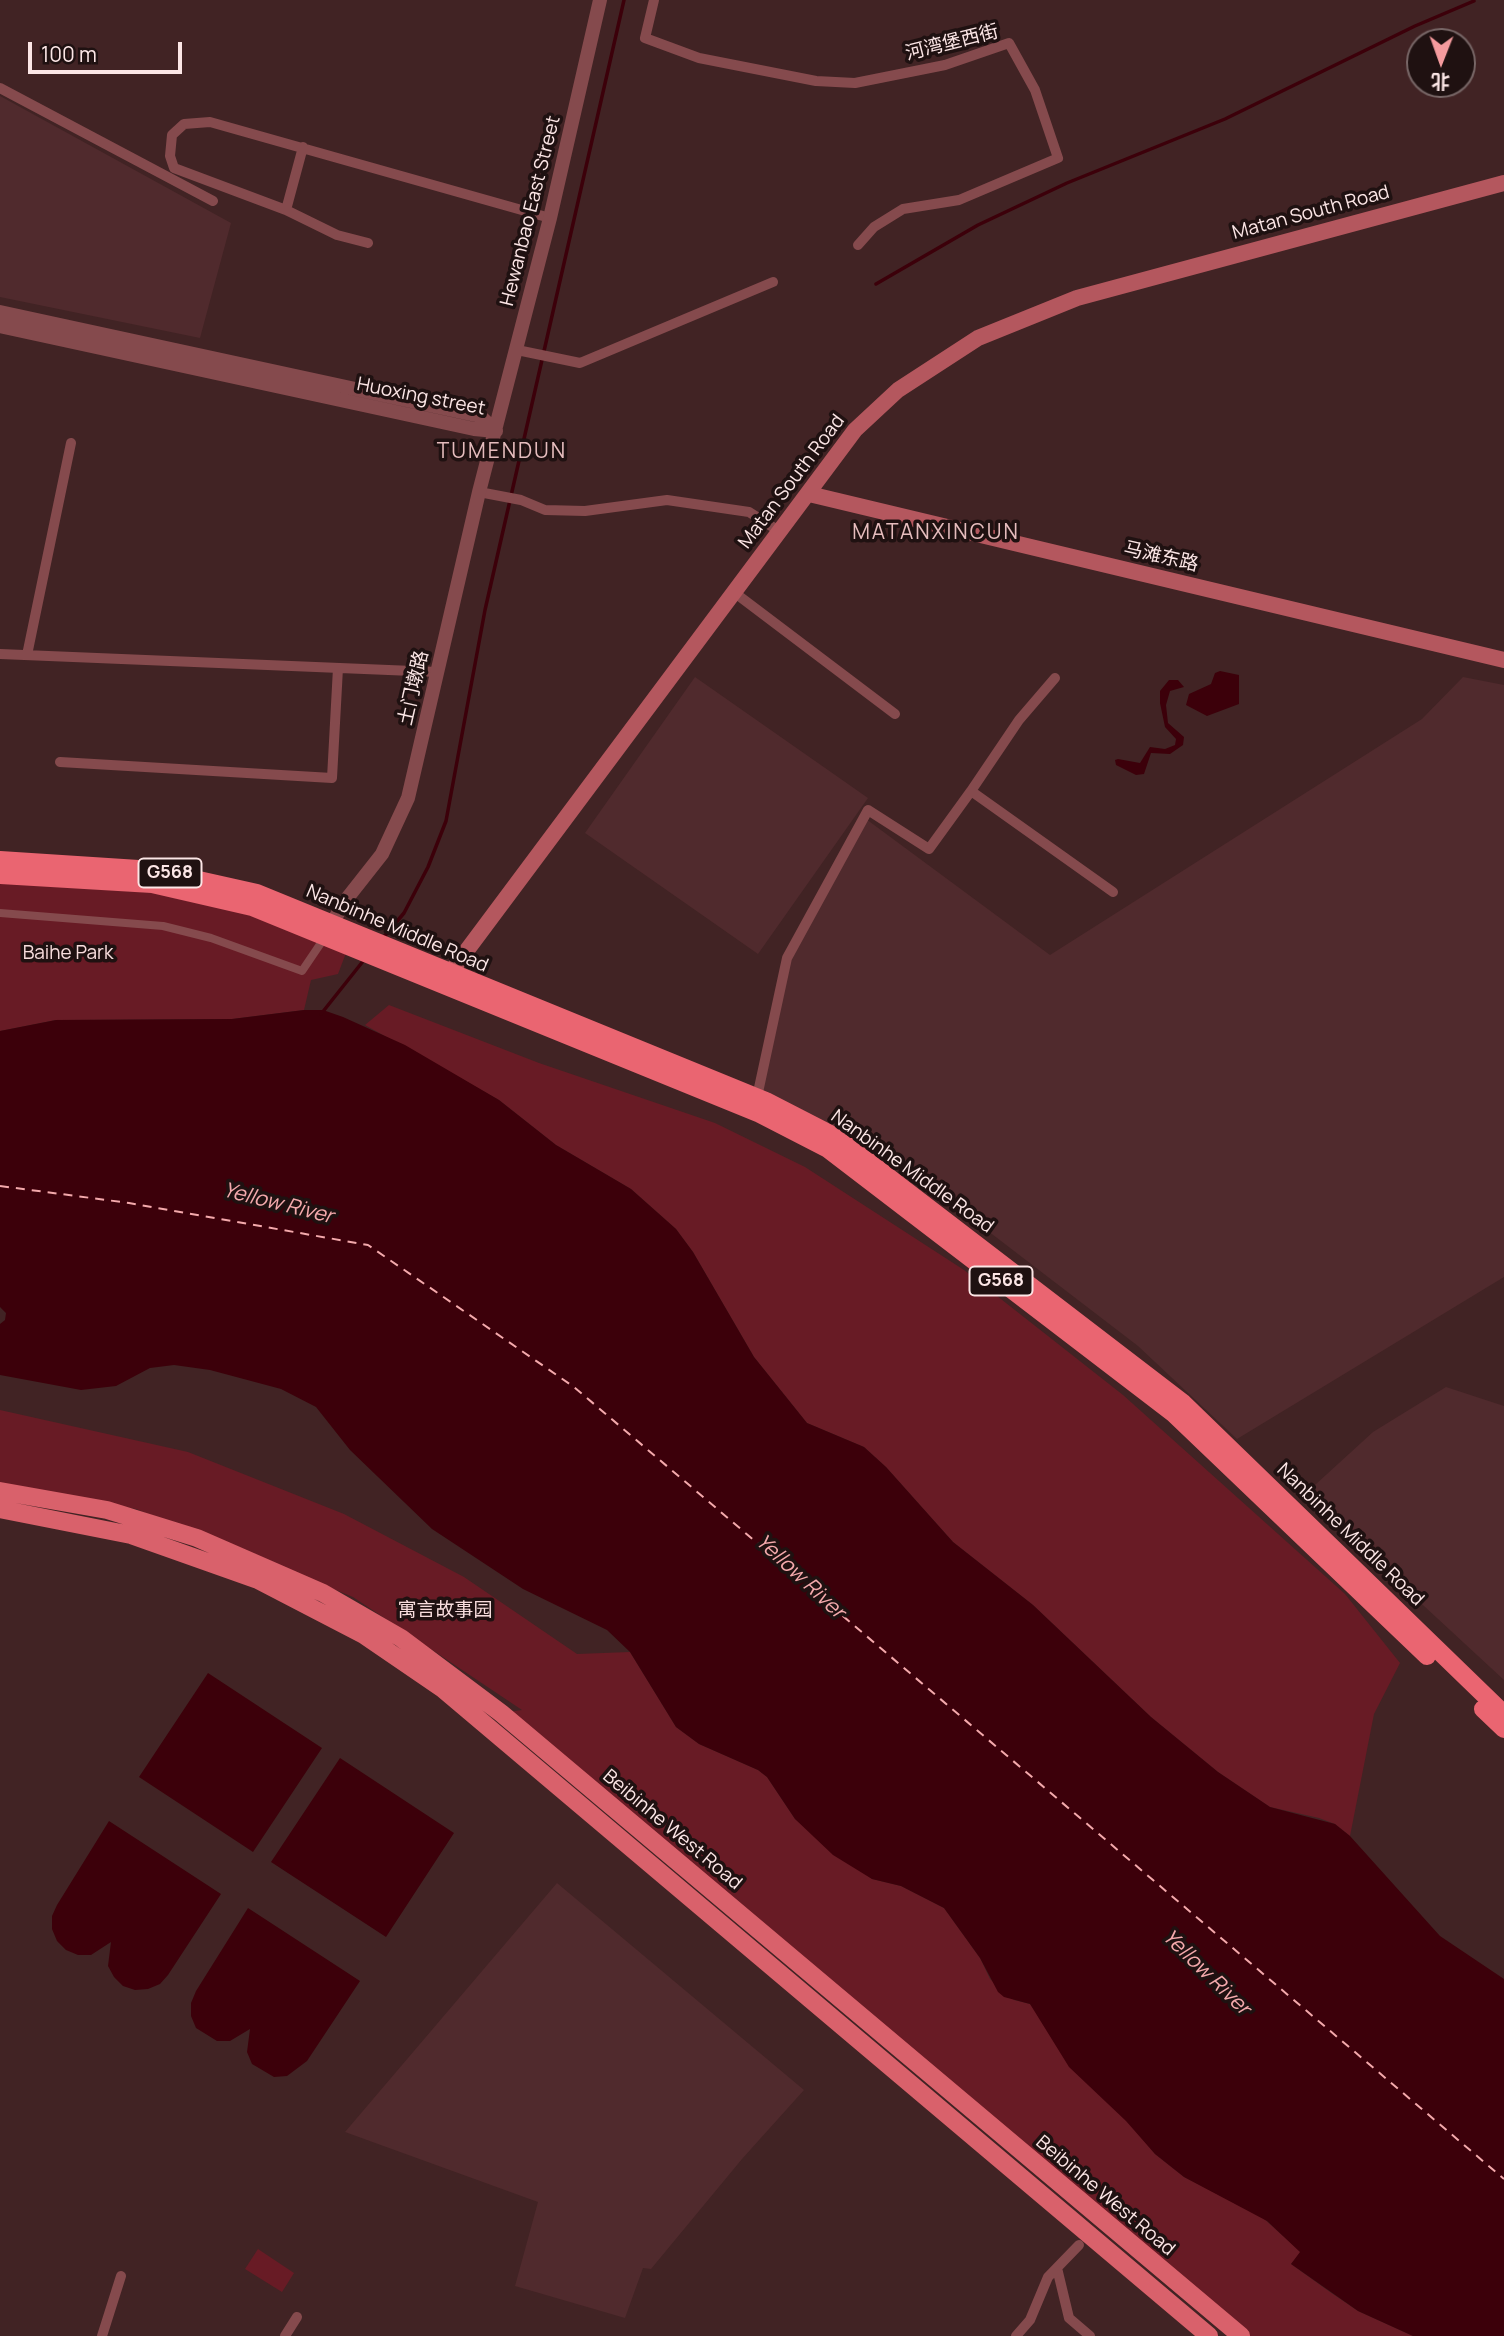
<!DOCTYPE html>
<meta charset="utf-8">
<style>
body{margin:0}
#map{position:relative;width:1504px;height:2336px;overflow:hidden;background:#412324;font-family:Manrope,"Noto Sans SC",sans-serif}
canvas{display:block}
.north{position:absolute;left:1406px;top:28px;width:70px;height:70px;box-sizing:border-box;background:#1f1111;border:2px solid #766;border-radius:50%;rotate:181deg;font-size:19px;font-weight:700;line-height:28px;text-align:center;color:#fce6e6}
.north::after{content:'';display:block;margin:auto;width:24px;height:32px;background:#f59b9e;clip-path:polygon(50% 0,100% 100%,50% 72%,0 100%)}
.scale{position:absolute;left:28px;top:42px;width:154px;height:32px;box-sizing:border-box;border:4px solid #fce6e6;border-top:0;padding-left:9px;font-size:21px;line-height:24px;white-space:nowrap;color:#fce6e6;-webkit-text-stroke:5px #1f1111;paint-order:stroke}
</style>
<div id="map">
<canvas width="1504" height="2336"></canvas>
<div class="north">北</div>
<div class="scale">100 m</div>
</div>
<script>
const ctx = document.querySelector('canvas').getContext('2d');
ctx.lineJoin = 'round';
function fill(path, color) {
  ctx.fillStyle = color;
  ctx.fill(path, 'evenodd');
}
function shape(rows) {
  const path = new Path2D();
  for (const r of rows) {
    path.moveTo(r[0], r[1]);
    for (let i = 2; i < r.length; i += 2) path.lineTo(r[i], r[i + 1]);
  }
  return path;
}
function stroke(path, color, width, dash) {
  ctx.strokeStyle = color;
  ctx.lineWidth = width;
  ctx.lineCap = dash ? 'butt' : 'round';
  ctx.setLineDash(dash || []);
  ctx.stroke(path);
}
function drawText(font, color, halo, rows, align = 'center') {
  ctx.font = font + ' Manrope,"Noto Sans SC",sans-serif';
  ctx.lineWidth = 7;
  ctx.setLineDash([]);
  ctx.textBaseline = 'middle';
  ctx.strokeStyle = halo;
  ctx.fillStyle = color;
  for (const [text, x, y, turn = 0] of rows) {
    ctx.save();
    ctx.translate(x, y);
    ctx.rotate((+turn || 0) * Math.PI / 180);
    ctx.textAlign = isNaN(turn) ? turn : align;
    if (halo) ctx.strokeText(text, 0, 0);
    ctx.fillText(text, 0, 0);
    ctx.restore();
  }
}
fill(shape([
 [0,96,231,223,200,338,0,297],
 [695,677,868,798,758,954,585,833],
 [1463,677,1504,685,1504,1277,1237,1439,1138,1346,898,1162,760,1089,788,962,866,819,1050,955,1422,719],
 [1446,1387,1504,1406,1504,1680,1304,1495,1373,1432],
 [557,1883,804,2090,742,2159,651,2269,643,2268,625,2318,515,2286,538,2202,345,2132]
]), '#502a2d');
fill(shape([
 [0,883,171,894,260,918,346,953,338,974,311,980,304,1010,232,1019,56,1020,0,1031],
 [389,1005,539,1063,715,1123,805,1167,964,1270,1123,1395,1345,1594,1400,1663,1374,1714,1350,1836,1335,1824,1319,1818,1270,1807,1218,1772,1151,1717,1033,1605,953,1542,886,1467,864,1447,807,1423,754,1357,693,1252,676,1229,631,1189,556,1145,499,1100,365,1025],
 [0,1410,188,1452,344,1514,464,1577,577,1654,630,1652,676,1727,699,1744,758,1770,767,1777,795,1819,872,1879,901,1886,944,1908,980,1958,990,1979,1014,2000,1030,2004,1155,2154,1184,2177,1262,2217,1301,2252,1291,2264,1330,2292,1358,2311,1413,2336,1241,2336,501,1713,522,1710,353,1597,136,1509,0,1485],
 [258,2249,294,2273,282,2292,245,2269]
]), '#681b25');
fill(shape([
 [1220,671,1239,675,1239,704,1207,716,1186,705,1189,694,1211,684,1215,673],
 [1169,680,1178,680,1184,687,1170,691,1166,705,1168,723,1184,737,1183,745,1170,754,1151,753,1144,774,1136,775,1116,765,1115,760,1118,759,1140,763,1150,747,1165,749,1175,745,1176,739,1165,727,1160,703,1160,691],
 [304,1010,323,1010,343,1017,405,1045,499,1100,556,1145,631,1189,676,1229,693,1252,754,1357,807,1423,864,1447,886,1467,953,1542,1033,1605,1151,1717,1218,1772,1270,1807,1335,1824,1350,1836,1440,1936,1504,1979,1504,2336,1413,2336,1358,2311,1291,2264,1300,2252,1267,2221,1184,2177,1155,2154,1126,2121,1069,2067,1030,2004,1004,1997,998,1992,980,1958,944,1908,901,1886,872,1879,833,1855,795,1819,767,1777,758,1770,699,1744,676,1727,630,1652,607,1630,523,1589,432,1529,350,1450,316,1407,281,1389,210,1370,174,1365,150,1368,116,1386,81,1390,0,1375,0,1324,5,1320,6,1313,0,1307,0,1031,56,1020,232,1019],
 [208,1673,322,1748,253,1852,139,1777],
 [340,1758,454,1833,386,1937,271,1862],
 [109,1821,221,1894,168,1975,160,1984,148,1989,135,1990,123,1986,114,1977,108,1966,111,1942,91,1955,78,1955,66,1950,57,1941,52,1929,52,1916,57,1905],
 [248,1908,360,1981,307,2061,287,2076,274,2077,252,2064,247,2052,250,2029,230,2041,217,2041,196,2028,191,2016,191,2003,196,1991]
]), '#3c000a');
stroke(shape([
 [876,284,978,225,1067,183,1225,119,1415,26,1474,1],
 [383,938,404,913,428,867,446,821,485,610,624,0],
 [321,1014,364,960]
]), '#3c000a', 3.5);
stroke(shape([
 [0,1186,129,1203,368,1245,574,1387,1504,2179]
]), '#f4a9ac', 2, [9, 7]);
stroke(shape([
 [0,913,163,926,211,938,302,971,325,937]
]), '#854a4d', 8);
stroke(shape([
 [654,0,645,38,699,58,816,81,855,83,945,65,1009,43,1035,90,1058,158,959,200,903,209,874,227,858,245],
 [0,88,213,201],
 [286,210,303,147],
 [368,243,337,235,286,210,174,168,170,156,172,135,184,124,210,122,550,218],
 [517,350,580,363,773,282],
 [479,492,521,500,545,510,585,511,667,500,749,512,779,531],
 [735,593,895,714],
 [0,654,437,672],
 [27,655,71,443],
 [1055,678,1019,720,971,791,1113,892],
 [60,762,332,778,338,668],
 [757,1097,787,958,868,810,929,849,971,791],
 [1057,2268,1069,2318,1090,2336],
 [102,2336,121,2276],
 [285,2336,297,2317],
 [1016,2336,1030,2320,1048,2277,1079,2245]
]), '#854a4d', 10);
stroke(shape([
 [0,312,480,416,496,431],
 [0,326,474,429,496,431],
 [327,932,345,901,382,854,408,798,479,492,550,218,600,0]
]), '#854a4d', 14);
stroke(shape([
 [809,494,1504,660],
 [444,981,855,430,898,390,978,338,1077,298,1504,183]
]), '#b4575e', 16);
stroke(shape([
 [0,1491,107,1510,197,1538,323,1593,401,1638,501,1713,1241,2336],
 [0,1509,131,1535,258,1580,364,1635,443,1689,1209,2336]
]), '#d9616b', 18);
stroke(shape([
 [0,860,154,870,257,893,766,1101,836,1137,1183,1403,1504,1714],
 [0,875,152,884,252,907,760,1114,828,1149,1173,1413,1427,1656],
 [1483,1709,1504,1729]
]), '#ea6571', 18);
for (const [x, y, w] of [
 [170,873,63],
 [1001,1281,63]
]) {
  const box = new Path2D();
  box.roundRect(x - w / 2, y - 14.5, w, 29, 5);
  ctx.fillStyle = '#1f1111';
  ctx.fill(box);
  stroke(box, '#fce6e6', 2);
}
drawText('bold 18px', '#fce6e6', null, [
 ["G568",170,873],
 ["G568",1001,1281]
]);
drawText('19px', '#fce6e6', '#1f1111', [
 ["河湾堡西街",952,43,-14],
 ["Hewanbao East Street",531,211,-76],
 ["Matan South Road",1311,213,-15],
 ["Huoxing street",421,397,11],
 ["Matan South Road",792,482,-53],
 ["马滩东路",1161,557,13],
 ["土门墩路",414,688,-77],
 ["Nanbinhe Middle Road",397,929,23],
 ["Nanbinhe Middle Road",912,1172,36],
 ["Nanbinhe Middle Road",1350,1535,44],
 ["Beibinhe West Road",672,1830,40],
 ["Beibinhe West Road",1105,2196,40]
]);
drawText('19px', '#f8dddd', '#1f1111', [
 ["Baihe Park",68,954],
 ["寓言故事园",445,1611]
]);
ctx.letterSpacing = '2px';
drawText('21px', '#e5bcbd', '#1f1111', [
 ["TUMENDUN",502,452],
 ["MATANXINCUN",936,533]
]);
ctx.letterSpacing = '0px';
drawText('italic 21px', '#f4a9ac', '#1f1111', [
 ["Yellow River",278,1204,14],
 ["Yellow River",800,1577,43],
 ["Yellow River",1206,1973,44]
]);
</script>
